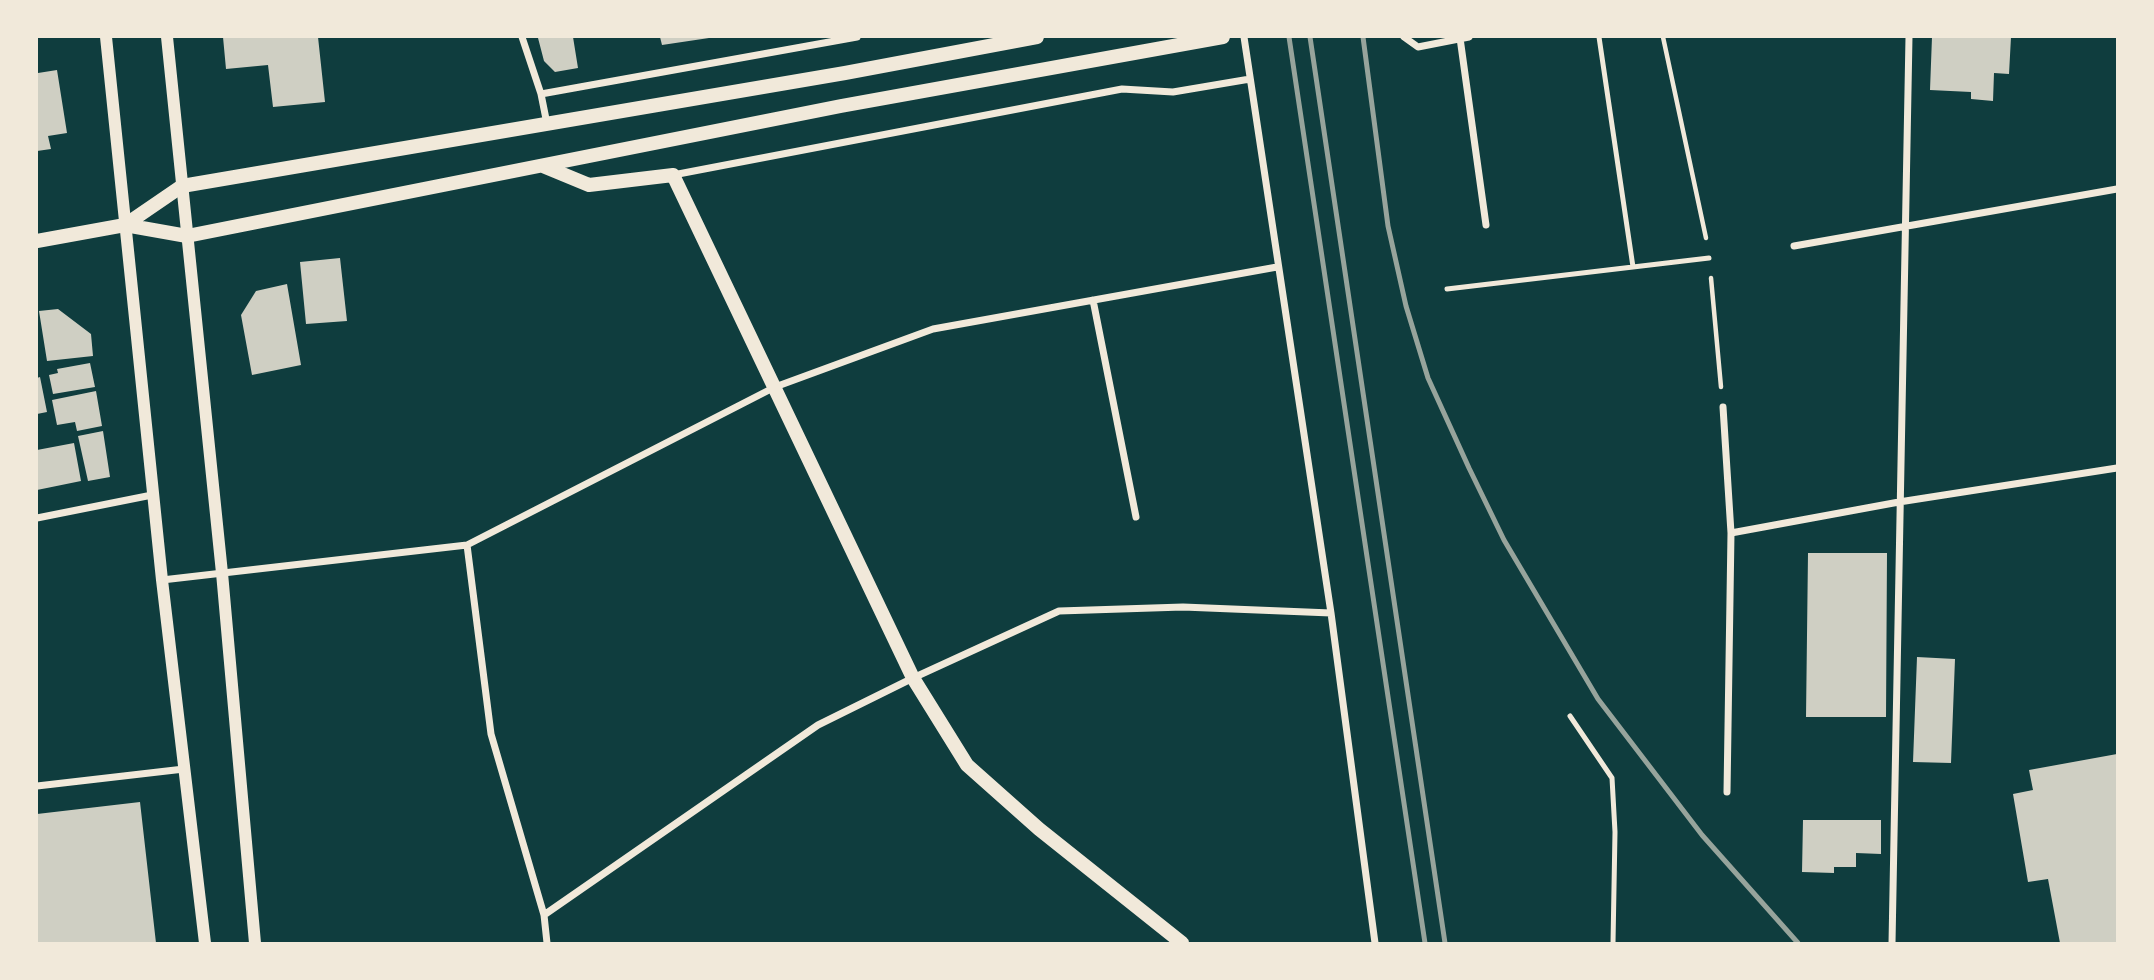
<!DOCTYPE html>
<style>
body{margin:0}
#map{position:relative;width:2154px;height:980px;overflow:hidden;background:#0f3d3e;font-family:Montserrat,sans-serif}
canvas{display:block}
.frame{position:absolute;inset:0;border:38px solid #f1e9da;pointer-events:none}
</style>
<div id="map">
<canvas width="2154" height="980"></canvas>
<div class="frame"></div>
</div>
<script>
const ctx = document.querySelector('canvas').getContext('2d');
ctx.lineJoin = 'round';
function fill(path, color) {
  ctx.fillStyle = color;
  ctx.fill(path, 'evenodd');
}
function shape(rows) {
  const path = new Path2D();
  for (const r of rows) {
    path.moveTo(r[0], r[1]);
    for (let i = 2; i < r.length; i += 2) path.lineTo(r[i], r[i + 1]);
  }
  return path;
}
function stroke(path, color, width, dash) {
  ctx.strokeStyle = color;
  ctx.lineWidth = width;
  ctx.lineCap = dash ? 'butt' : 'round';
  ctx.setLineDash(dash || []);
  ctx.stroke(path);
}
fill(shape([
 [223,37,318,37,325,102,273,107,268,65,226,69],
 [573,37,578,68,555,72,544,61,538,38],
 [660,37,709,37,709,38,662,45],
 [1932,37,2011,37,2009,74,1994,73,1993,101,1971,99,1971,92,1930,90],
 [57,70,67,133,48,136,51,149,37,151,38,73],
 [340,258,347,321,306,324,300,262],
 [287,284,301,365,252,375,241,315,256,291],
 [58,309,91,334,93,356,47,361,39,311],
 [90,363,95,387,53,394,49,375,58,373,57,369],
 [40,377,47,412,37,414,37,378],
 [96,391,102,426,77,431,75,422,57,425,52,400],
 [103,431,110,477,88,481,78,436],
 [74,443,81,481,37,490,37,450],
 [1808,553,1887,553,1886,717,1806,717],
 [1917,657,1955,659,1951,763,1913,762],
 [2117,754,2117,943,2060,943,2048,879,2028,882,2013,794,2033,790,2029,770],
 [140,802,156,943,38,943,37,814],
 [1803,820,1881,820,1881,854,1856,853,1856,867,1834,867,1834,873,1802,872]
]), '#cfcfc3');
stroke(shape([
 [1663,37,1706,238],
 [1711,278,1721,387]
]), '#f1e9da', 4.5);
stroke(shape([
 [1599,37,1633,267],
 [1447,289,1709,258],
 [1570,716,1612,778,1615,832,1613,943]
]), '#f1e9da', 5);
stroke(shape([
 [522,37,541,94],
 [1244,37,1331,613],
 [1404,37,1418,47,1469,37],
 [1460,38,1486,225],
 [547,124,541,94,857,37],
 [673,175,1122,89,1173,92,1250,79],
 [1794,246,2117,189],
 [1093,300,1136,517],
 [1723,407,1731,533,1727,792],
 [37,518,152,495],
 [1731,533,1899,502,2117,468],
 [162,580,467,545],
 [37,786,184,769],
 [544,915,818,725,913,678,1059,611,1183,607,1331,613,1375,943],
 [547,943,544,915,491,734,467,545,775,387,933,329,1277,267],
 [1892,943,1909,37]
]), '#f1e9da', 7);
stroke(shape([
 [106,37,162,580,205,943],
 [167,37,222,573,255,943]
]), '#f1e9da', 12);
stroke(shape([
 [543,166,589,185,673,175,913,678,967,765,1039,829,1182,943],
 [125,225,182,186,845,73,1037,37],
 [37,241,125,225,187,236,841,106,1223,37]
]), '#f1e9da', 14);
stroke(shape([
 [1289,37,1425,943],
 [1310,37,1445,943],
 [1363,37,1388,226,1406,306,1428,378,1469,468,1504,540,1598,699,1702,835,1798,943]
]), '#97a49c', 5);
</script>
